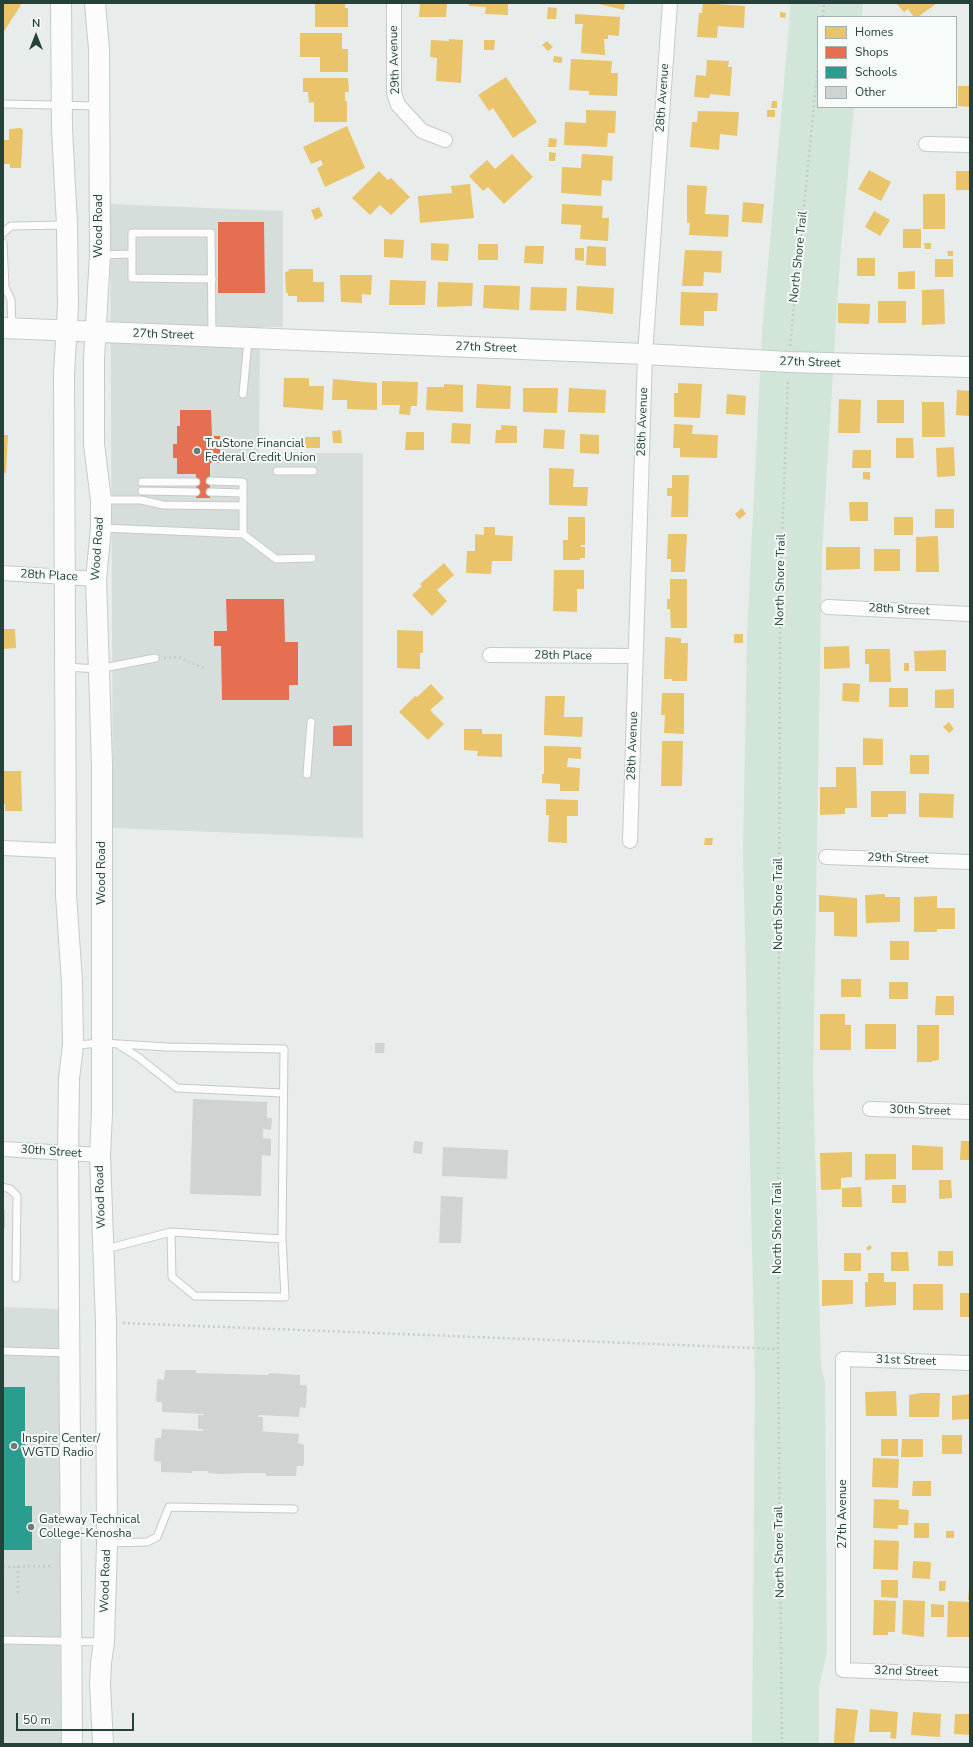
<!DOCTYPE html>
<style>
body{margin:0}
#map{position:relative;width:973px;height:1747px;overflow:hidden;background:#e8edeb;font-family:"Nunito Sans",sans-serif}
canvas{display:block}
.frame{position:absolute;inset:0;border:4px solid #24423a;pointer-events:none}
.legend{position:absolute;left:817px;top:16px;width:140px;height:92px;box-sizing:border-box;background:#f7fbf9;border:1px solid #a3b1ad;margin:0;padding:5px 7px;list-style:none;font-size:12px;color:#24423a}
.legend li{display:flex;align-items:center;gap:8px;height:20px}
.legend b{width:20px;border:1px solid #a3b1ad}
.north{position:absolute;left:16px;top:16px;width:40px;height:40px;-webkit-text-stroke:3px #f7fbf9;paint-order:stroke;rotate:0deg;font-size:11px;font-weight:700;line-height:16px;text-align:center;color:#24423a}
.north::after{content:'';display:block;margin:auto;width:14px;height:18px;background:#24423a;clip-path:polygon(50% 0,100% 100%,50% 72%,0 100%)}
.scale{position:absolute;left:16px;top:1713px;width:118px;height:18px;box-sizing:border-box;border:2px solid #24423a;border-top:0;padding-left:5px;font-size:12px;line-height:14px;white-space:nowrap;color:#24423a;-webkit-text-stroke:3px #f7fbf9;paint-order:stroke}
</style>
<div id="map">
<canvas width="973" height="1747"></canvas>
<div class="frame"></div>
<ul class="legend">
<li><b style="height:11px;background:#e9c46a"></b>Homes</li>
<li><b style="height:11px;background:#e76f51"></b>Shops</li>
<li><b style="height:11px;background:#2a9d8f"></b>Schools</li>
<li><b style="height:11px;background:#cfd4d2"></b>Other</li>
</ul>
<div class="north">N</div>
<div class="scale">50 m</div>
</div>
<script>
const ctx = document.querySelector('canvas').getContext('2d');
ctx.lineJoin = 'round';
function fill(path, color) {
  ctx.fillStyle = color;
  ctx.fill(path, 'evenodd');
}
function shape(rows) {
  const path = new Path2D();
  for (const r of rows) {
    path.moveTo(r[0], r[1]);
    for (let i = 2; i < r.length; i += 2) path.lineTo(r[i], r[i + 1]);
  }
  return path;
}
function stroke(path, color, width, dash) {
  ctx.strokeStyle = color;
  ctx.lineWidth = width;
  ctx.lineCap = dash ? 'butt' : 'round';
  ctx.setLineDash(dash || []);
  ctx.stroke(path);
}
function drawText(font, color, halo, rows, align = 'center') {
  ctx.font = font + ' "Nunito Sans",sans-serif';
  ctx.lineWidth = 4;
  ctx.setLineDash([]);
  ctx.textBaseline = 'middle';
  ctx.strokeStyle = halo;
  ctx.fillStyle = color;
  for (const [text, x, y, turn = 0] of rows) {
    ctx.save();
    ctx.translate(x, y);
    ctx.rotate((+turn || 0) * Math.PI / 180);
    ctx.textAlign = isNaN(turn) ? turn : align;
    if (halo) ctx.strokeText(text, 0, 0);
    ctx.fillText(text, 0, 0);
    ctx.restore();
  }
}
fill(shape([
 [110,204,283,211,283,327,260,327,259,453,363,453,363,838,113,828],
 [3,1307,59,1309,61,1744,3,1744]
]), '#d6dedb');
fill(shape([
 [791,3,863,3,862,17,818,17,818,107,854,107,840,260,822,552,813,1075,821,1366,825,1382,827,1653,819,1686,819,1744,752,1744,755,1380,743,852,747,635,762,331]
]), '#d1e6d8');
fill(shape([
 [3,3,18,3,21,5,3,33],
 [315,3,345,3,345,8,348,8,348,27,315,27],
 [420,3,447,3,446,17,419,17],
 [469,3,508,3,508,15,485,14,486,7,469,6],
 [595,3,625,3,624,10],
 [703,3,745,6,744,28,718,26,717,38,697,37,699,13,702,13],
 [896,3,937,3,918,17,914,17,908,9,904,12],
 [548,7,557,8,556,19,547,19],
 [780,12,786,13,785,18,780,17],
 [575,14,620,17,619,36,608,35,608,39,604,39,605,55,581,53,582,28,583,28,583,24,575,24],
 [300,33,342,33,342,49,348,49,348,72,320,72,320,57,300,57],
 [449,39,463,40,461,83,436,81,437,58,430,57,431,40,449,41],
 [484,40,495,40,494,50,484,50],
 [547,41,553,47,548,51,542,45],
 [554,56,562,57,562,63,553,62],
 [571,59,612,61,611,73,618,73,617,96,589,95,589,91,569,90],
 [707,60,729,61,728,67,732,67,730,96,710,94,709,98,694,97,696,75,706,76],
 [506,77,537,122,513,138,493,108,489,111,478,95],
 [303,78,348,78,349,92,345,92,345,101,347,101,347,122,314,122,314,102,309,103,308,92,303,92],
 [958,86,970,86,970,107,958,106],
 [772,101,777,101,777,108,771,108],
 [586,110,616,111,615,133,608,133,607,147,564,145,565,122,586,123],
 [767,110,775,110,775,117,767,117],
 [698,111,739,112,737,136,720,134,719,150,690,147,692,122,697,122],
 [347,126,365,168,325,187,317,168,323,165,321,160,311,164,303,147],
 [21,128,23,130,21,168,10,168,10,164,3,164,3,140,9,140,9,129],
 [549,138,557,139,556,147,548,147],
 [549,152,556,153,555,161,549,161],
 [512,154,533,177,504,204,488,187,483,191,469,176,487,160,495,169],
 [582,154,613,156,612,181,602,180,601,196,561,193,562,167,581,168],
 [869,170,891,182,881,201,858,189],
 [379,171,388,180,391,178,410,197,391,215,380,205,370,215,352,198],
 [956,171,970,171,970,190,956,190],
 [470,184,474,218,420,223,418,196,452,193,451,186],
 [687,185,707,186,705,214,729,215,728,237,689,235,690,223,687,223],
 [923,194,945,194,945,229,923,229],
 [743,202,764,204,762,223,742,222],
 [562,204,603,206,602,218,609,218,608,241,580,239,581,225,561,224],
 [319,207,323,216,315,220,311,210],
 [874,211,890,220,880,236,865,227],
 [903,229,921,229,921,248,903,248],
 [384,239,404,240,403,258,384,257],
 [431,243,449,244,448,261,431,260],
 [924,243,931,243,931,249,925,249],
 [478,244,498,244,498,260,478,260],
 [525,246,544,246,543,264,524,263],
 [587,246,606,247,606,266,586,265],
 [575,248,584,248,584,261,575,260],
 [685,250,722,251,721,273,704,272,703,286,682,286],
 [947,251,953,251,953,256,948,256],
 [857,258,875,258,875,276,857,276],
 [935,259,953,259,953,277,935,277],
 [289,269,313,269,313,282,324,282,324,302,297,302,297,296,288,296,288,293,286,293,285,272,289,271],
 [915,271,915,289,898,289,898,272],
 [340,275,372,275,371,295,362,294,362,303,341,302],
 [390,280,426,281,425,305,389,305],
 [438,282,473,283,472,306,437,307],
 [484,285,520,286,519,310,483,308],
 [577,286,614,288,613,314,576,310],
 [531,287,567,288,566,311,530,310],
 [944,289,945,324,922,325,922,290],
 [681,292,718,293,717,311,704,311,704,326,680,325],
 [878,301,906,301,906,323,878,323],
 [838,303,870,304,869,324,838,323],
 [284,378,309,378,309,386,324,386,323,410,283,407],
 [333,379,377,383,377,410,347,409,347,400,332,400],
 [382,381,418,382,417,406,411,406,410,415,399,414,400,405,382,405],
 [678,383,702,384,700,418,674,417,674,393,678,393],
 [444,384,463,385,463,412,426,410,427,387,444,387],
 [477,384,511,386,510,409,476,408],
 [523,388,558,388,557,413,523,412],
 [569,388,606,390,605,413,568,412],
 [957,390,970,391,970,416,956,415],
 [727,394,746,396,745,415,726,414],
 [839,399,861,400,860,433,838,433],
 [877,400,904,400,904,423,877,423],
 [922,402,944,402,945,437,922,437],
 [452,423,471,424,470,444,451,443],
 [674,424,693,425,692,434,718,435,717,458,680,457,680,448,673,448],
 [501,425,517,426,517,443,495,443,496,430,501,430],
 [544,429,565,430,564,449,543,448],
 [341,430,342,443,333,443,332,431],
 [406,432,424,432,424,450,405,450],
 [580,434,599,435,599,454,580,453],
 [3,435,8,435,6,473,3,473],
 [305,437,320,437,320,448,305,448],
 [896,438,913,438,914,458,896,458],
 [954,447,955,476,937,477,936,448],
 [853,450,871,450,871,468,852,468],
 [549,468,574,469,573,487,588,487,587,506,549,505],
 [863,472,870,472,870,480,863,479],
 [672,475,689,475,688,517,671,517,672,496,667,496,667,488,672,488],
 [849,502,868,502,868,521,850,521],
 [742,508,746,514,739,519,735,514],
 [935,509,954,509,954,528,935,528],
 [568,517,585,517,585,545,581,545,581,547,585,547,585,558,580,558,580,560,563,560,563,540,568,540],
 [894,517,913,517,913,535,894,535],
 [484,527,495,527,495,535,513,536,512,561,492,561,491,574,466,573,467,551,475,551,475,534,484,535],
 [668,534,687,534,685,572,671,572,671,559,667,559],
 [938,536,939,572,916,572,916,537],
 [826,547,860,547,860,569,826,570],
 [874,549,900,549,900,571,874,571],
 [444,563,454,575,437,590,447,601,432,616,412,595,422,586,420,584],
 [554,570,584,570,584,589,577,589,577,612,553,611],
 [670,579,687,579,687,628,671,628,670,609,667,609,667,599,670,599],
 [3,629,15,629,16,648,3,649],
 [397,630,423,631,423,653,420,653,420,669,397,668],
 [734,634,743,634,743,643,734,643],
 [665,637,681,638,681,643,688,643,687,681,672,681,672,679,664,679],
 [849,646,850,668,824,669,824,647],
 [865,649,890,649,891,682,869,682,869,664,865,664],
 [946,650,946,671,915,671,914,651],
 [904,663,909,663,909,671,904,671],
 [843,683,860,684,859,702,842,701],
 [431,684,444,698,430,710,444,724,428,740,399,712,415,696,417,697],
 [889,688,908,688,908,707,889,707],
 [954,689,954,708,935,708,935,690],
 [662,693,684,693,684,734,664,733,665,715,661,715],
 [545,696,565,696,564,717,583,717,582,737,544,735],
 [949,722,954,729,949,733,943,727],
 [464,729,482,729,482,734,502,734,502,757,477,756,478,751,464,750],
 [863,738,883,739,883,765,863,765],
 [662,741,683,741,682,786,661,786],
 [544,746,581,747,581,759,568,758,567,767,580,768,579,791,560,791,560,784,542,783,542,774,544,774],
 [910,755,929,755,929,774,910,774],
 [836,767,856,767,857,808,845,808,845,814,820,815,820,787,836,787],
 [3,771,21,771,22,811,5,811,5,804,3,804],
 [871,791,906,791,906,814,888,814,888,817,871,817],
 [919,793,954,794,953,818,919,817],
 [546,799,578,800,578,816,567,816,567,843,548,842,549,815,546,815],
 [705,838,713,838,712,845,704,845],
 [885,894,885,897,900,897,900,922,866,923,865,895],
 [819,895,857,898,857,937,834,936,834,912,819,912],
 [937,896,937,908,955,908,955,929,937,929,937,932,914,932,914,897],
 [890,941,909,941,909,960,890,960],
 [841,979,861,979,861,997,841,997],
 [889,982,908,982,908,999,889,999],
 [936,996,954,996,954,1015,935,1015],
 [820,1014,845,1014,845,1025,851,1025,851,1050,820,1050],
 [865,1024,896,1024,896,1049,865,1049],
 [917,1025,939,1025,939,1060,932,1061,932,1062,917,1062],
 [961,1141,970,1141,970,1160,960,1160],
 [912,1145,943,1147,943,1170,912,1170],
 [852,1152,852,1177,841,1178,841,1189,821,1190,820,1153],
 [865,1154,896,1154,896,1179,865,1180],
 [939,1180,951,1180,952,1198,939,1199],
 [892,1185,906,1185,906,1203,892,1203],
 [861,1187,862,1207,842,1207,842,1188],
 [870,1245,872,1248,868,1251,866,1248],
 [938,1251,953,1251,953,1266,938,1266],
 [891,1252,908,1252,909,1271,891,1271],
 [844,1253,861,1253,861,1271,844,1271],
 [868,1273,884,1273,884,1282,896,1282,896,1305,865,1307,865,1282,868,1282],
 [822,1280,853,1280,853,1304,822,1306],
 [913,1284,943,1284,943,1310,913,1310],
 [960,1293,970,1293,970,1317,960,1317],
 [896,1391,897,1416,866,1416,865,1392],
 [921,1393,940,1393,939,1417,909,1417,909,1395],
 [970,1394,970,1419,952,1420,952,1396],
 [942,1435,962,1435,962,1454,942,1454],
 [881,1439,898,1439,898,1456,881,1456],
 [902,1439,923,1439,923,1457,901,1457],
 [873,1458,899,1459,898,1488,872,1487],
 [913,1481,931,1481,931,1496,912,1496],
 [874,1499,899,1500,899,1509,909,1510,908,1525,898,1525,898,1529,873,1528],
 [914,1523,929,1523,929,1538,914,1538],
 [946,1531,954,1531,954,1538,946,1538],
 [874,1540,899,1541,898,1570,873,1569],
 [913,1561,931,1562,930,1579,912,1578],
 [881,1580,898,1580,898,1598,881,1597],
 [939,1581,946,1581,945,1591,939,1591],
 [969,1588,970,1588,970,1600,968,1600],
 [874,1600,896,1601,895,1632,888,1632,888,1635,873,1635],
 [903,1600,925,1601,924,1637,902,1634],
 [948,1601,970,1602,969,1637,947,1637],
 [931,1604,944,1605,944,1617,931,1617],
 [836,1708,858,1710,854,1744,834,1743],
 [870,1709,898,1712,896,1739,890,1738,891,1732,869,1732],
 [913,1712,941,1714,940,1737,911,1735],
 [955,1714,970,1714,970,1735,954,1734]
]), '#e9c46a');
fill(shape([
 [218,222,264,222,265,293,218,293],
 [180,410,211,410,212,436,220,436,220,463,210,463,210,498,196,498,196,474,177,474,177,458,173,458,173,444,177,444,177,426,180,426],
 [226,599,284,599,285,642,298,642,298,685,289,685,289,700,222,700,221,646,214,646,214,631,227,631],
 [352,725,352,746,333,746,333,726]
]), '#e76f51');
fill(shape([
 [3,1387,25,1387,25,1506,32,1506,32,1550,3,1550]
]), '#2a9d8f');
fill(shape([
 [375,1043,385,1043,384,1053,375,1053],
 [193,1099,267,1102,267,1118,272,1118,271,1130,263,1129,263,1138,271,1139,271,1156,262,1155,261,1196,190,1194],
 [414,1141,423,1142,422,1154,413,1153],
 [443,1147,508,1150,507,1179,442,1176],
 [441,1196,463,1197,461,1243,439,1243],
 [3,1210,5,1210,5,1228,3,1228],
 [165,1370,196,1370,196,1373,269,1375,269,1373,300,1375,300,1385,306,1385,307,1387,306,1405,305,1408,300,1407,299,1417,259,1415,258,1417,263,1417,263,1431,258,1431,299,1434,298,1443,303,1444,304,1446,304,1464,303,1466,297,1466,296,1476,266,1476,266,1473,250,1473,221,1474,208,1473,208,1471,192,1471,192,1473,161,1472,161,1462,155,1461,154,1459,155,1441,156,1438,161,1438,162,1429,203,1431,203,1429,198,1429,198,1415,203,1415,204,1414,162,1412,162,1402,157,1402,156,1400,157,1382,158,1379,164,1380]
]), '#cfd4d2');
const lane = shape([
 [3,104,99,106],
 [3,233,11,226,65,225],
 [3,243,5,287,11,300,12,328],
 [100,255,132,254],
 [212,279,132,278,132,233,211,233,212,335],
 [243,394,248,340],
 [277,471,313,471],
 [210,481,243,482,243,534,276,559,312,558],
 [142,482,196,482],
 [142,491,196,492],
 [210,492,243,493],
 [103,500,141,500,163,505,243,506],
 [102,528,243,534],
 [66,667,98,669,155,658],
 [307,774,311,722],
 [75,1045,103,1043,167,1047,284,1049,282,1239,285,1297,195,1296,172,1277,171,1232],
 [119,1045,138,1057,177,1088,282,1093],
 [3,1187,10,1189,17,1196,16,1278],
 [106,1249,171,1232,282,1239],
 [3,1351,69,1353],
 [109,1543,147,1542,157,1537,169,1507,294,1509],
 [3,1640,104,1642]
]);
const street = shape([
 [394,3,394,93,398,105,422,131,445,140],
 [926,144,970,145],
 [3,573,96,579],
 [828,607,970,614],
 [490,655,635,656],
 [630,841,645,354,670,3],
 [3,848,66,851],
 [826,857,970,862],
 [870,1109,970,1112],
 [3,1149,100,1155],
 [970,1363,843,1359,843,1670,970,1675]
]);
const secondary = shape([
 [61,3,62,129,67,225,68,306,64,374,66,895,72,982,73,1045,69,1079,68,1153,72,1744],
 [95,3,99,49,100,255,94,359,94,444,101,500,101,528,96,579,102,765,102,1113,100,1155,106,1323,107,1543,104,1642,101,1663,100,1684,103,1744],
 [3,328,645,354,789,362,970,367]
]);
stroke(lane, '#c5cac8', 9);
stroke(street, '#c5cac8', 16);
stroke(secondary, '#c3cbc8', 22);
stroke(shape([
 [823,17,824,3],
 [790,346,818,65],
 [164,658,178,657,206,669],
 [123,1323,778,1349],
 [18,1566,18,1593],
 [3,1567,53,1566],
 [782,1744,778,1349,780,595,788,379]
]), '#c3ccca', 2.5, [2, 3]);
stroke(lane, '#fcfcfc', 7);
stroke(street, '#fcfcfc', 14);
stroke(secondary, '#fcfcfc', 20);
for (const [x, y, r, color] of [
 [197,451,4,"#697e78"],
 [14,1446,4,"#697e78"],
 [31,1527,4,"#697e78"]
]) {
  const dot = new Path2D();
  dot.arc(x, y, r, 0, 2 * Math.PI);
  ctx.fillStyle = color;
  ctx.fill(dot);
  stroke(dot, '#f7fbf9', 1.5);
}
drawText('12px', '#24423a', '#f7fbf9', [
 ["29th Avenue",395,60,-92],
 ["28th Avenue",663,98,-86],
 ["Wood Road",99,226,-90],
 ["North Shore Trail",799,257,-84],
 ["27th Street",163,335,2],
 ["27th Street",486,348,2],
 ["27th Street",810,363,2],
 ["28th Avenue",643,422,-88],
 ["Wood Road",98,549,-86],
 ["28th Place",49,576,3],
 ["North Shore Trail",781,580,-89],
 ["28th Street",899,610,3],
 ["28th Place",563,656,1],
 ["28th Avenue",633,746,-88],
 ["29th Street",898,859,2],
 ["Wood Road",102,873,-90],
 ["North Shore Trail",779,904,-90],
 ["30th Street",920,1111,2],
 ["30th Street",51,1152,4],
 ["Wood Road",101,1197,-92],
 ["North Shore Trail",778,1228,-90],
 ["31st Street",906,1361,2],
 ["27th Avenue",843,1514,-90],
 ["North Shore Trail",780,1552,-91],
 ["Wood Road",106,1581,-88],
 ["32nd Street",906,1672,2]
]);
drawText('12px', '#24423a', '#f7fbf9', [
 ["TruStone Financial",205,444],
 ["Federal Credit Union",205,458],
 ["Inspire Center/",22,1439],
 ["WGTD Radio",22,1453],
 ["Gateway Technical",39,1520],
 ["College-Kenosha",39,1534]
], 'left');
</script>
